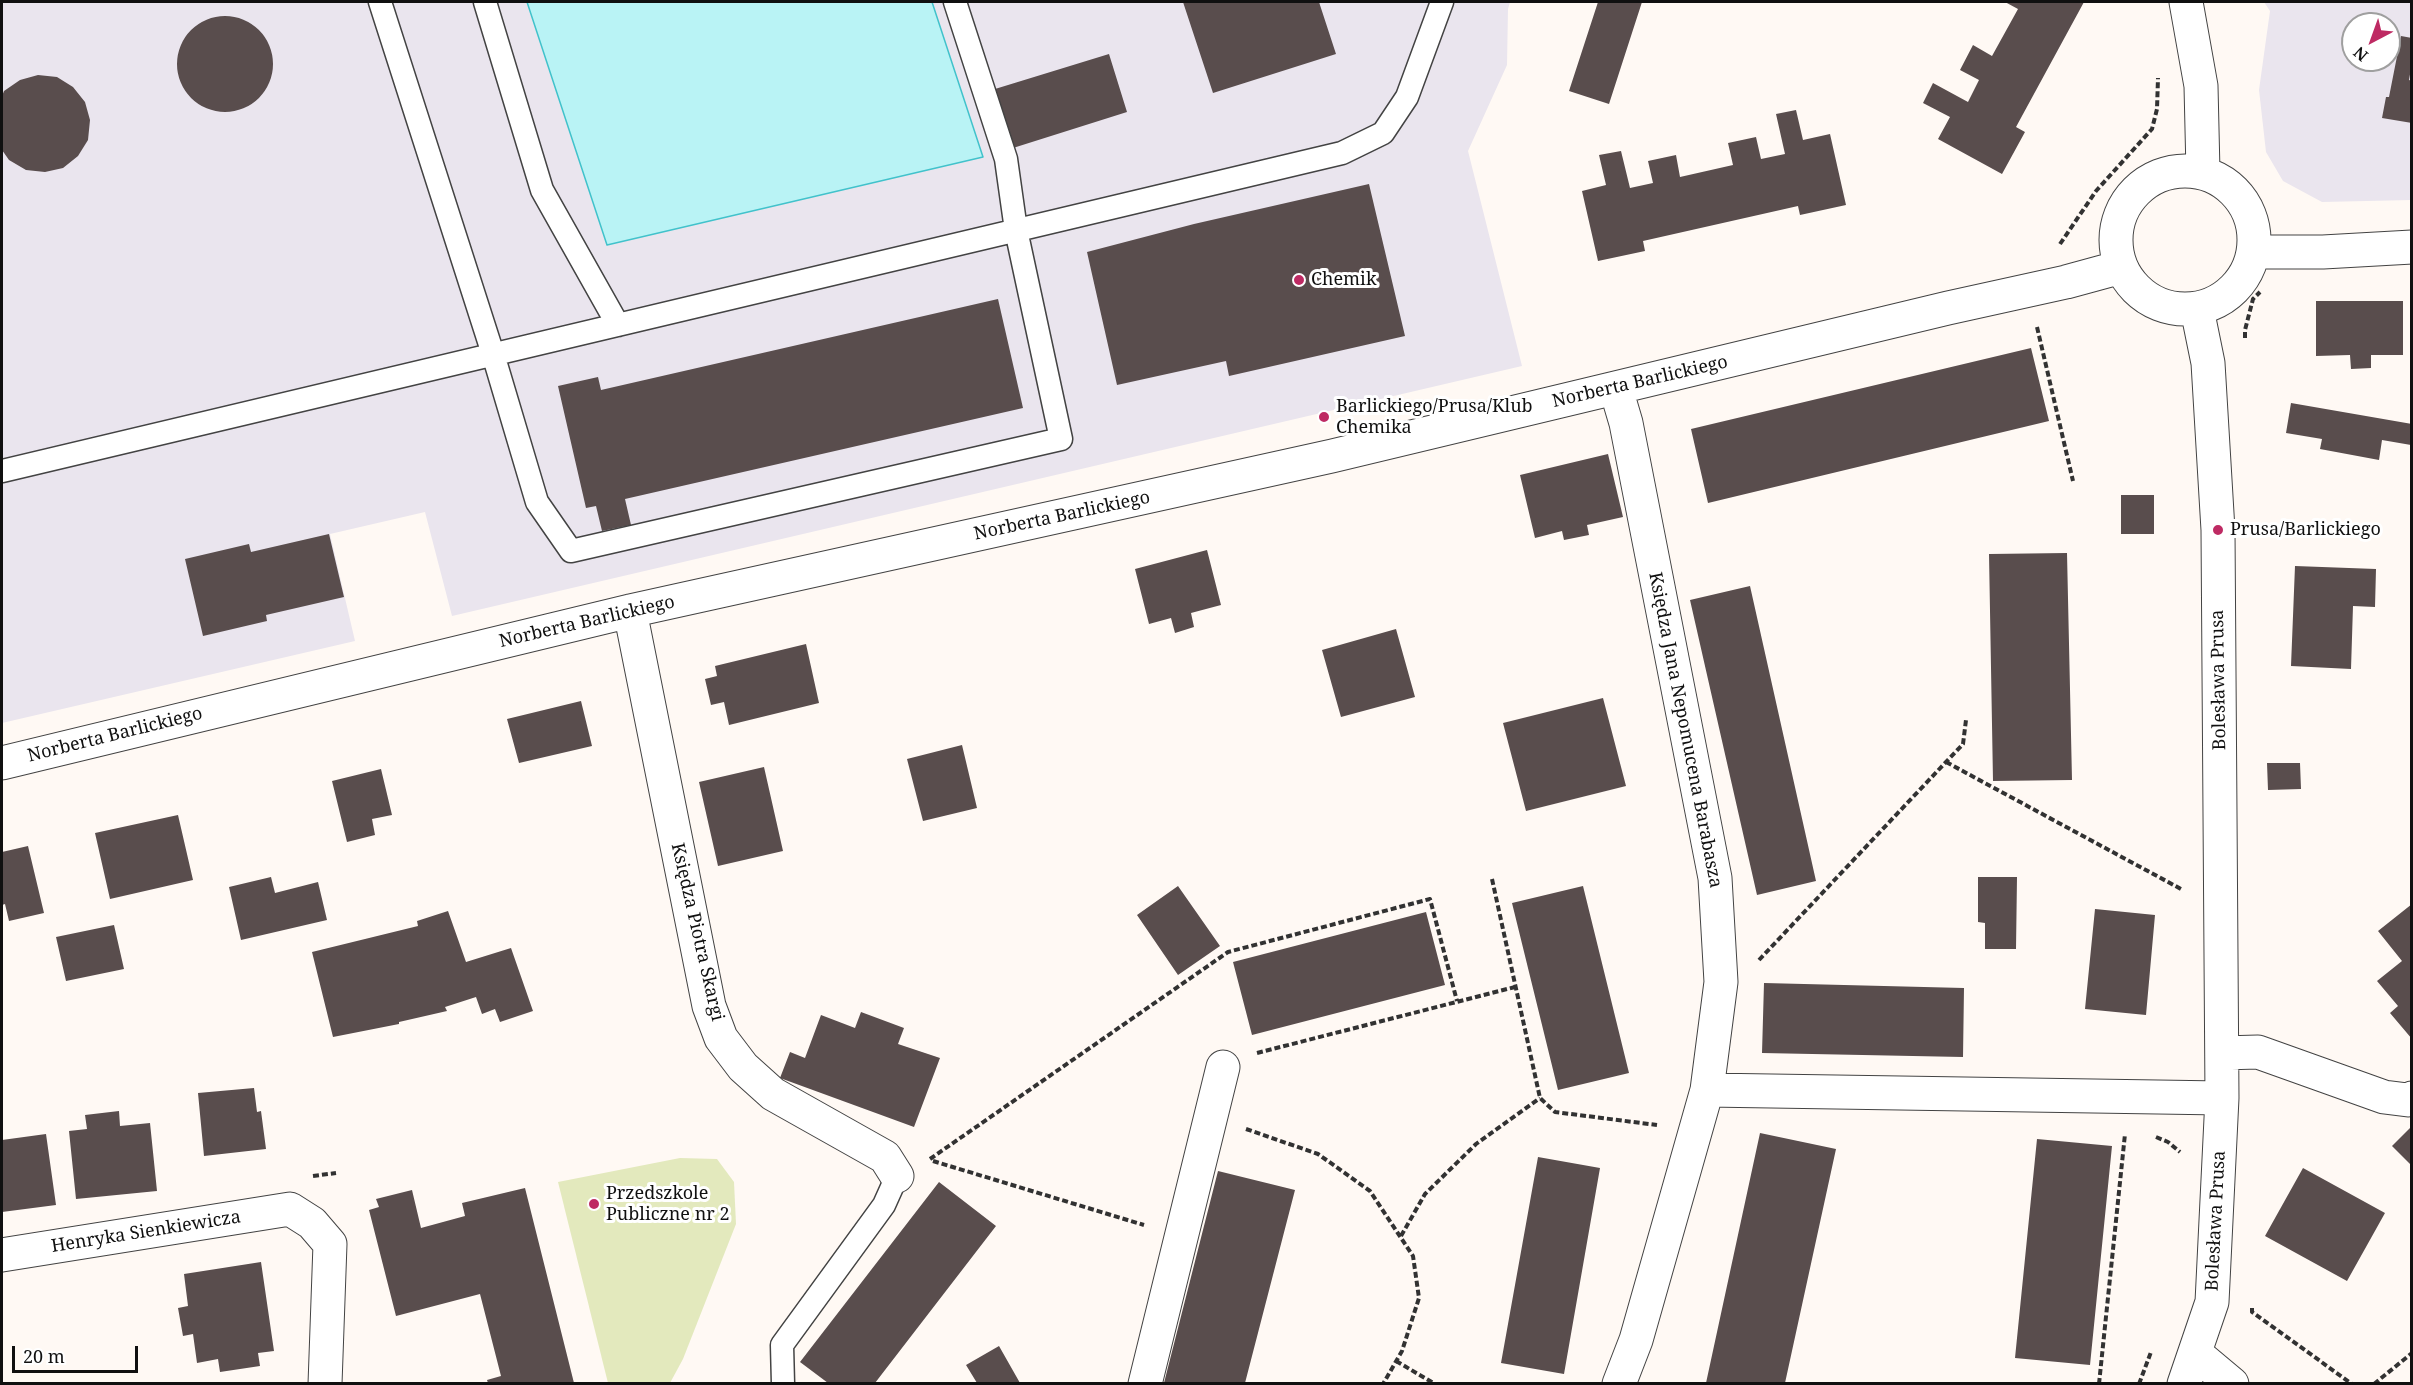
<!DOCTYPE html>
<meta charset="utf-8">
<style>
body{margin:0}
#map{position:relative;width:2413px;height:1385px;overflow:hidden;background:#fff9f4;font-family:"Noto Serif",serif}
canvas{display:block}
.frame{position:absolute;inset:0;border:3px solid #101010;pointer-events:none}
.north{position:absolute;left:2341px;top:12px;width:60px;height:60px;box-sizing:border-box;background:#fff;border:2px solid #9f9f9f;border-radius:50%;rotate:221deg;font-size:16px;font-weight:700;line-height:24px;text-align:center;color:#101010}
.north::after{content:'';display:block;margin:auto;width:21px;height:27px;background:#be2a63;clip-path:polygon(50% 0,100% 100%,50% 72%,0 100%)}
.scale{position:absolute;left:12px;top:1346px;width:126px;height:27px;box-sizing:border-box;border:3px solid #101010;border-top:0;padding-left:8px;font-size:18px;line-height:21px;white-space:nowrap;color:#101010;-webkit-text-stroke:4px #fff;paint-order:stroke}
</style>
<div id="map">
<canvas width="2413" height="1385"></canvas>
<div class="frame"></div>
<div class="north">N</div>
<div class="scale">20 m</div>
</div>
<script>
const ctx = document.querySelector('canvas').getContext('2d');
ctx.lineJoin = 'round';
function fill(path, color) {
  ctx.fillStyle = color;
  ctx.fill(path, 'evenodd');
}
function shape(rows) {
  const path = new Path2D();
  for (const r of rows) {
    if (r.length === 3) {
      path.moveTo(r[0] + r[2], r[1]);
      path.arc(r[0], r[1], r[2], 0, 2 * Math.PI);
      continue;
    }
    path.moveTo(r[0], r[1]);
    for (let i = 2; i < r.length; i += 2) path.lineTo(r[i], r[i + 1]);
  }
  return path;
}
function stroke(path, color, width, dash) {
  ctx.strokeStyle = color;
  ctx.lineWidth = width;
  ctx.lineCap = dash ? 'butt' : 'round';
  ctx.setLineDash(dash || []);
  ctx.stroke(path);
}
function drawText(font, color, halo, rows, align = 'center') {
  ctx.font = font + ' "Noto Serif",serif';
  ctx.lineWidth = 6;
  ctx.setLineDash([]);
  ctx.textBaseline = 'middle';
  ctx.strokeStyle = halo;
  ctx.fillStyle = color;
  for (const [text, x, y, turn = 0] of rows) {
    ctx.save();
    ctx.translate(x, y);
    ctx.rotate((+turn || 0) * Math.PI / 180);
    ctx.textAlign = isNaN(turn) ? turn : align;
    if (halo) ctx.strokeText(text, 0, 0);
    ctx.fillText(text, 0, 0);
    ctx.restore();
  }
}
fill(shape([
 [2,2,1510,2,1508,9,1507,65,1468,151,1522,366,452,616,425,512,330,534,355,641,2,723],
 [2264,2,2411,2,2411,200,2322,202,2283,181,2266,152,2259,90,2270,11],
 [2353,24,2389,24,2389,60,2353,60]
]), '#eae5ee');
fill(shape([
 [680,1158,717,1159,734,1182,736,1224,683,1359,670,1383,608,1383,558,1182]
]), '#e3e9bd');
const water = shape([
 [527,2,932,2,983,157,607,245,527,2]
]);
fill(water, '#b9f3f5');
stroke(water, '#41c2cb', 1.5);
fill(shape([
 [1183,2,1319,2,1336,54,1213,93],
 [1598,2,1642,2,1609,104,1569,91],
 [2005,2,2084,2,2016,127,2025,132,2002,174,1938,139,1950,117,1923,103,1933,83,1968,102,1979,80,1960,70,1973,45,1992,56,2018,9],
 [225,64,48],
 [2401,36,2412,38,2412,63,2409,80,2412,81,2412,123,2382,118,2386,97,2389,97],
 [1109,54,1127,112,1013,148,995,89],
 [38,75,57,77,73,87,85,102,90,120,88,140,78,156,63,168,45,172,26,170,9,160,2,150,2,96,4,91,20,80],
 [1796,110,1803,140,1830,134,1846,205,1800,215,1798,206,1643,241,1645,251,1598,261,1582,191,1606,185,1599,155,1621,151,1630,188,1653,183,1648,161,1676,155,1680,177,1733,165,1728,143,1756,137,1761,159,1785,154,1776,114],
 [1369,184,1405,336,1229,376,1226,361,1117,385,1087,252,1194,224],
 [998,299,1023,408,625,499,631,525,602,531,596,506,586,508,558,386,598,377,601,390],
 [2316,301,2403,301,2403,355,2371,355,2371,368,2351,369,2350,355,2316,356],
 [2031,348,2049,421,1708,503,1691,429],
 [2291,403,2412,424,2411,445,2382,440,2379,460,2320,449,2322,439,2286,433],
 [1608,454,1623,517,1587,525,1589,535,1564,540,1562,531,1535,538,1520,475],
 [2121,495,2154,495,2154,534,2121,534],
 [329,534,344,597,266,615,267,621,203,636,185,559,249,544,251,552],
 [1207,550,1221,605,1191,613,1194,627,1175,633,1171,618,1149,624,1135,569],
 [2067,553,2072,780,1993,781,1989,554],
 [2295,566,2376,569,2375,607,2353,606,2351,669,2291,666],
 [1750,586,1816,881,1757,895,1690,600],
 [1396,629,1415,697,1341,717,1322,650],
 [806,644,819,703,729,725,724,702,711,705,705,679,717,676,715,666],
 [1603,698,1626,786,1526,811,1503,723],
 [581,701,592,746,519,763,507,719],
 [962,745,977,808,923,821,907,759],
 [2267,763,2300,763,2301,789,2268,790],
 [764,767,783,851,718,866,699,782],
 [381,769,392,815,372,819,375,835,347,842,332,781],
 [178,815,193,880,110,899,95,833],
 [28,846,44,913,9,921,5,904,2,905,2,852],
 [271,877,275,893,318,882,327,920,241,940,229,887],
 [1978,877,2017,877,2016,949,1985,949,1985,923,1978,922],
 [1178,886,1220,946,1178,975,1137,915],
 [1583,886,1629,1073,1558,1090,1512,903],
 [2412,904,2412,1039,2390,1013,2398,1006,2377,981,2402,961,2378,931],
 [2095,909,2155,915,2146,1015,2085,1009],
 [448,911,466,962,511,948,533,1011,500,1022,495,1009,482,1014,476,997,445,1007,447,1011,399,1022,399,1024,333,1037,312,952,418,926,417,921],
 [1426,912,1445,985,1252,1035,1233,962],
 [114,925,124,969,66,981,56,937],
 [1764,983,1964,988,1963,1057,1762,1053],
 [861,1012,904,1028,898,1044,940,1058,914,1127,780,1078,790,1052,805,1058,821,1015,855,1028],
 [254,1088,257,1112,261,1111,266,1149,204,1156,198,1093],
 [119,1111,120,1126,150,1123,157,1191,76,1199,69,1131,87,1129,85,1115],
 [2412,1126,2412,1166,2392,1146],
 [1760,1133,1836,1149,1785,1383,1706,1383],
 [46,1134,56,1205,2,1212,2,1140],
 [2037,1139,2112,1146,2090,1365,2015,1358],
 [1538,1157,1600,1168,1564,1374,1501,1363],
 [2303,1168,2385,1213,2347,1281,2265,1236],
 [1218,1171,1295,1190,1245,1383,1164,1383],
 [939,1182,996,1226,875,1383,828,1383,800,1362],
 [525,1188,574,1383,488,1383,487,1380,501,1376,480,1294,396,1316,369,1210,379,1207,376,1199,412,1190,421,1228,465,1216,462,1203],
 [261,1262,274,1351,258,1353,260,1366,220,1372,218,1359,197,1363,193,1334,183,1336,178,1308,188,1306,184,1274],
 [999,1346,1020,1383,977,1383,966,1365]
]), '#594d4d');
const service = shape([
 [380,2,493,354,537,502,571,551,1061,439,1016,230,1006,159,955,2],
 [485,2,542,190,618,325],
 [2,471,1342,153,1383,133,1407,97,1442,2],
 [783,1384,782,1345,884,1205,897,1176]
]);
const minor = shape([
 [2186,2,2201,86,2203,172],
 [2185,240,69],
 [2254,252,2323,252,2412,247],
 [1616,389,1626,423,1715,878,1721,982,1707,1090,1636,1340,1619,1384],
 [630,611,709,1006,721,1038,743,1067,773,1094,885,1157,897,1176],
 [2,763,630,611,1332,456,1948,308,2066,282,2121,267],
 [2222,1053,2258,1052,2384,1097,2408,1100,2412,1098],
 [1707,1090,2222,1098],
 [2,1255,290,1209,312,1223,330,1244,325,1384],
 [2195,1353,2232,1384],
 [1145,1384,1223,1067],
 [2184,1384,2212,1302,2222,1098,2218,530,2208,363,2197,309]
]);
stroke(service, '#434343', 25);
stroke(minor, '#434343', 35);
stroke(shape([
 [2060,244,2096,191,2152,129,2157,109,2158,78],
 [2037,327,2073,481],
 [2245,338,2245,330,2253,299,2260,292],
 [1946,762,2181,889],
 [1492,879,1540,1098,1555,1112,1657,1125],
 [1759,960,1963,744,1966,720],
 [1257,1053,1515,987],
 [1246,1129,1318,1154,1370,1191,1413,1256,1419,1298,1402,1351,1383,1384],
 [2156,1137,2168,1142,2180,1152],
 [930,1159,1228,952,1430,899,1457,1001],
 [933,1161,1144,1225],
 [313,1176,336,1173],
 [1401,1236,1425,1194,1476,1144,1540,1098],
 [2252,1308,2252,1312,2352,1384],
 [1396,1361,1435,1384],
 [2099,1384,2125,1134],
 [2139,1384,2151,1352],
 [2374,1384,2412,1353]
]), '#323232', 4, [6, 3]);
stroke(service, '#fff', 22);
stroke(minor, '#fff', 33);
for (const [x, y, r, color] of [
 [1299,280,6,"#be2a63"],
 [1324,417,6,"#be2a63"],
 [2218,530,6,"#be2a63"],
 [594,1204,6,"#be2a63"]
]) {
  const dot = new Path2D();
  dot.arc(x, y, r, 0, 2 * Math.PI);
  ctx.fillStyle = color;
  ctx.fill(dot);
  stroke(dot, '#fff', 2);
}
drawText('18px', '#101010', '#fff', [
 ["Chemik",1311,280],
 ["Barlickiego/Prusa/Klub",1336,407],
 ["Chemika",1336,428],
 ["Prusa/Barlickiego",2230,530],
 ["Przedszkole",606,1194],
 ["Publiczne nr 2",606,1215]
], 'left');
drawText('18px', '#101010', '#fff', [
 ["Norberta Barlickiego",1640,382,-13],
 ["Norberta Barlickiego",1062,516,-12],
 ["Norberta Barlickiego",587,622,-13],
 ["Bolesława Prusa",2219,680,-91],
 ["Księdza Jana Nepomucena Barabasza",1685,730,79],
 ["Norberta Barlickiego",115,735,-14],
 ["Księdza Piotra Skargi",697,932,77],
 ["Bolesława Prusa",2216,1221,-87],
 ["Henryka Sienkiewicza",146,1232,-9]
]);
</script>
